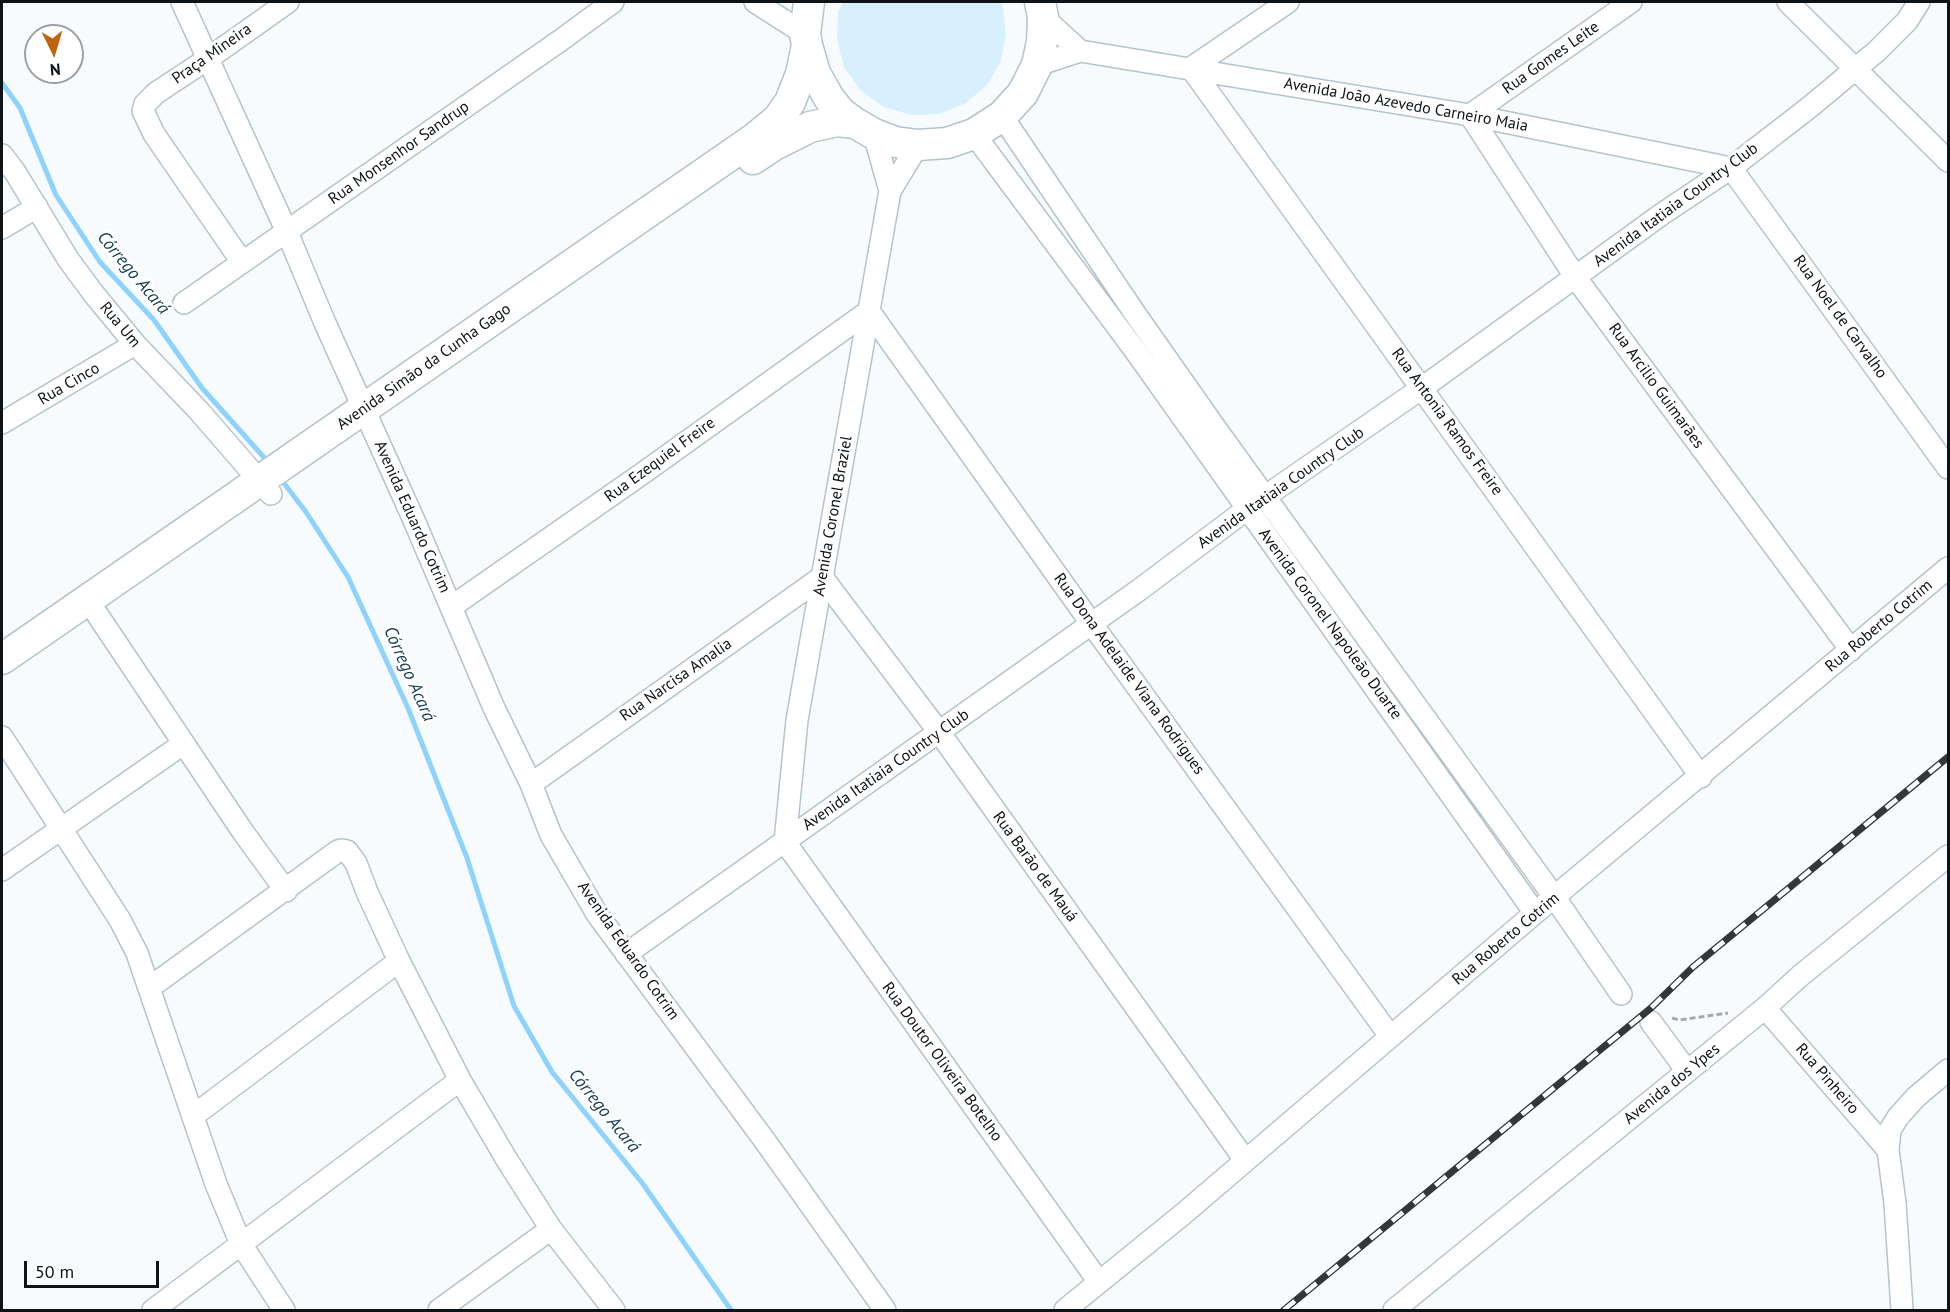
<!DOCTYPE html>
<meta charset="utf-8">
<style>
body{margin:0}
#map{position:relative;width:1950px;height:1312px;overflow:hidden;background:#f7fbfd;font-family:"PT Sans",sans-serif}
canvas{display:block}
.frame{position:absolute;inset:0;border:3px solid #0d1316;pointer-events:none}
.north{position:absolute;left:24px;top:24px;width:60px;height:60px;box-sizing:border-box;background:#fff;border:2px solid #9ea1a2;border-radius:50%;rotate:175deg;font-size:16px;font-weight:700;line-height:24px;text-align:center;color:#0d1316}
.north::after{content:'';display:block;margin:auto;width:21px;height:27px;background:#bf640c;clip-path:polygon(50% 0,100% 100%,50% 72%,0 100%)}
.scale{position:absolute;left:24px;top:1261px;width:135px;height:27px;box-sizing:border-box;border:3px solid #0d1316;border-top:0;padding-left:8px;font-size:18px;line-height:21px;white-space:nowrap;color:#0d1316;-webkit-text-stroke:4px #fff;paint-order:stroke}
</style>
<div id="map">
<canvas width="1950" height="1312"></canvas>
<div class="frame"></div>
<div class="north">N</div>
<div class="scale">50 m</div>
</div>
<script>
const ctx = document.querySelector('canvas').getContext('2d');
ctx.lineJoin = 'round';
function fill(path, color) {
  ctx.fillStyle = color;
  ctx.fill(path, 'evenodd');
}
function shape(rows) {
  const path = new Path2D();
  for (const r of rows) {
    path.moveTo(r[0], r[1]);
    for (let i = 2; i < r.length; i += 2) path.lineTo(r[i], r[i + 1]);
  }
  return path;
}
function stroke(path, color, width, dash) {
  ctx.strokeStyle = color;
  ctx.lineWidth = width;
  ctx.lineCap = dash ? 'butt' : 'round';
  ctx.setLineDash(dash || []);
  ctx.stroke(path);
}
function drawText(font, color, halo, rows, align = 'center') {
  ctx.font = font + ' "PT Sans",sans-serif';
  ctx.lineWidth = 6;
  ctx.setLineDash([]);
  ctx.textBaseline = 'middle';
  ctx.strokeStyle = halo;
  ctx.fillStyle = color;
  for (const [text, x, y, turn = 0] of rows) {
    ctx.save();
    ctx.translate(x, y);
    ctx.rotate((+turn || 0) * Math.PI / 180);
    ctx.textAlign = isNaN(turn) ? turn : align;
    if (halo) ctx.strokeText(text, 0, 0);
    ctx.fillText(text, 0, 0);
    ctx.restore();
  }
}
fill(shape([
 [843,2,1001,2,1003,7,1006,34,1001,61,987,85,966,103,939,114,911,115,884,107,861,91,844,67,837,40,838,12]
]), '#d8f0fe');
stroke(shape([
 [2,83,20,108,56,195,100,262,154,320,202,388,269,463],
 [280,478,306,512,348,577,408,708,467,858,514,1006,552,1072,643,1184,731,1310]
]), '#8dd3fd', 5);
const street = shape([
 [182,2,287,232,325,323,413,518,494,708,531,784,551,835,597,914,765,1141,885,1310],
 [755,2,805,34],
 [1288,2,1191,68,1701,777],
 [1631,2,1470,115,1576,278,1851,650],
 [1788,2,1948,161],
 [1043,17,1080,51],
 [1037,65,1080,51,1470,115,1731,168,1948,468],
 [1002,116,1136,315,1216,429,1555,898,1621,994],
 [874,134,890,191],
 [974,134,1134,349,1535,913],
 [918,145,890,191,797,720,785,842,1099,1282],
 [2,155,15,172,68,259,93,293,135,344,199,411,271,494],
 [2,228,37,207],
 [242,262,154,134,143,111,145,104,156,93,209,58,288,2],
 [184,303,561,40,613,2],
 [2,423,135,344],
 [451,607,646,471,869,311,1091,623,1390,1036],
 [97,614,243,832,286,891],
 [2,737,120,920,137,953,216,1184,241,1244,284,1310],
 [531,784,822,577,939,732,1245,1160],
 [2,870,183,744],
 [626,954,1139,590,1247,509,1422,388,1662,214,1731,168,1811,106,1877,51,1907,21,1919,2],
 [149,988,338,851,342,850,347,851,356,863,367,892,399,961,460,1080,507,1160,551,1229,614,1310],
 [1765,1008,1888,1150],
 [1651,1022,1687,1071],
 [193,1116,399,961],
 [153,1310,460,1080],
 [439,1310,551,1229],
 [1065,1310,1182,1215,1535,913,1948,568],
 [1394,1310,1765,1008,1800,976,1948,856],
 [1902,1310,1895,1203,1888,1150,1890,1130,1898,1117,1916,1097,1948,1070]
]);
const secondary = shape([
 [809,2,805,34,807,45,815,73,829,98,840,112,855,123,874,134,895,142,918,145,947,143,974,134,1002,116,1023,93,1037,65,1042,42,1043,17,1040,2],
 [753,159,774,145,810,127,837,121,855,123],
 [2,659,755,138,778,119,790,102,801,74,807,45]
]);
stroke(street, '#b3c4ce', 24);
stroke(secondary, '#b3c4ce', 33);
stroke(shape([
 [1672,1018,1679,1020,1728,1013]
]), '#a6aaad', 3, [6, 3]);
stroke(street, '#fff', 21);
stroke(secondary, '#fff', 30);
const rail = shape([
 [1284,1310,1651,1008,1693,967,1948,757]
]);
stroke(rail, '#32373a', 7);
stroke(rail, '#fff', 4.5, [14]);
drawText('16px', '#0d1316', '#fff', [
 ["Praça Mineira",212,54,-35],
 ["Rua Gomes Leite",1551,58,-35],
 ["Avenida João Azevedo Carneiro Maia",1406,105,10],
 ["Rua Monsenhor Sandrup",399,153,-35],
 ["Avenida Itatiaia Country Club",1676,205,-36],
 ["Rua Noel de Carvalho",1840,317,54],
 ["Rua Um",120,325,50],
 ["Avenida Simão da Cunha Gago",424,367,-35],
 ["Rua Cinco",69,384,-30],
 ["Rua Arcilio Guimarães",1656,386,54],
 ["Rua Antonia Ramos Freire",1447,422,54],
 ["Rua Ezequiel Freire",660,460,-36],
 ["Avenida Itatiaia Country Club",1281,488,-35],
 ["Avenida Coronel Braziel",833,516,-80],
 ["Avenida Eduardo Cotrim",412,517,66],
 ["Avenida Coronel Napoleão Duarte",1330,624,54],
 ["Rua Roberto Cotrim",1879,626,-40],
 ["Rua Dona Adelaide Viana Rodrigues",1129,674,54],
 ["Rua Narcisa Amalia",676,680,-35],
 ["Avenida Itatiaia Country Club",886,770,-35],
 ["Rua Barão de Mauá",1035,867,54],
 ["Rua Roberto Cotrim",1506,939,-40],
 ["Avenida Eduardo Cotrim",628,951,55],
 ["Rua Doutor Oliveira Botelho",942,1062,54],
 ["Rua Pinheiro",1827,1079,49],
 ["Avenida dos Ypes",1672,1084,-39]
]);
drawText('italic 18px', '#143c51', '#fff', [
 ["Córrego Acará",133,273,50],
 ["Córrego Acará",409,674,66],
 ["Córrego Acará",604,1111,51]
]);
</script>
